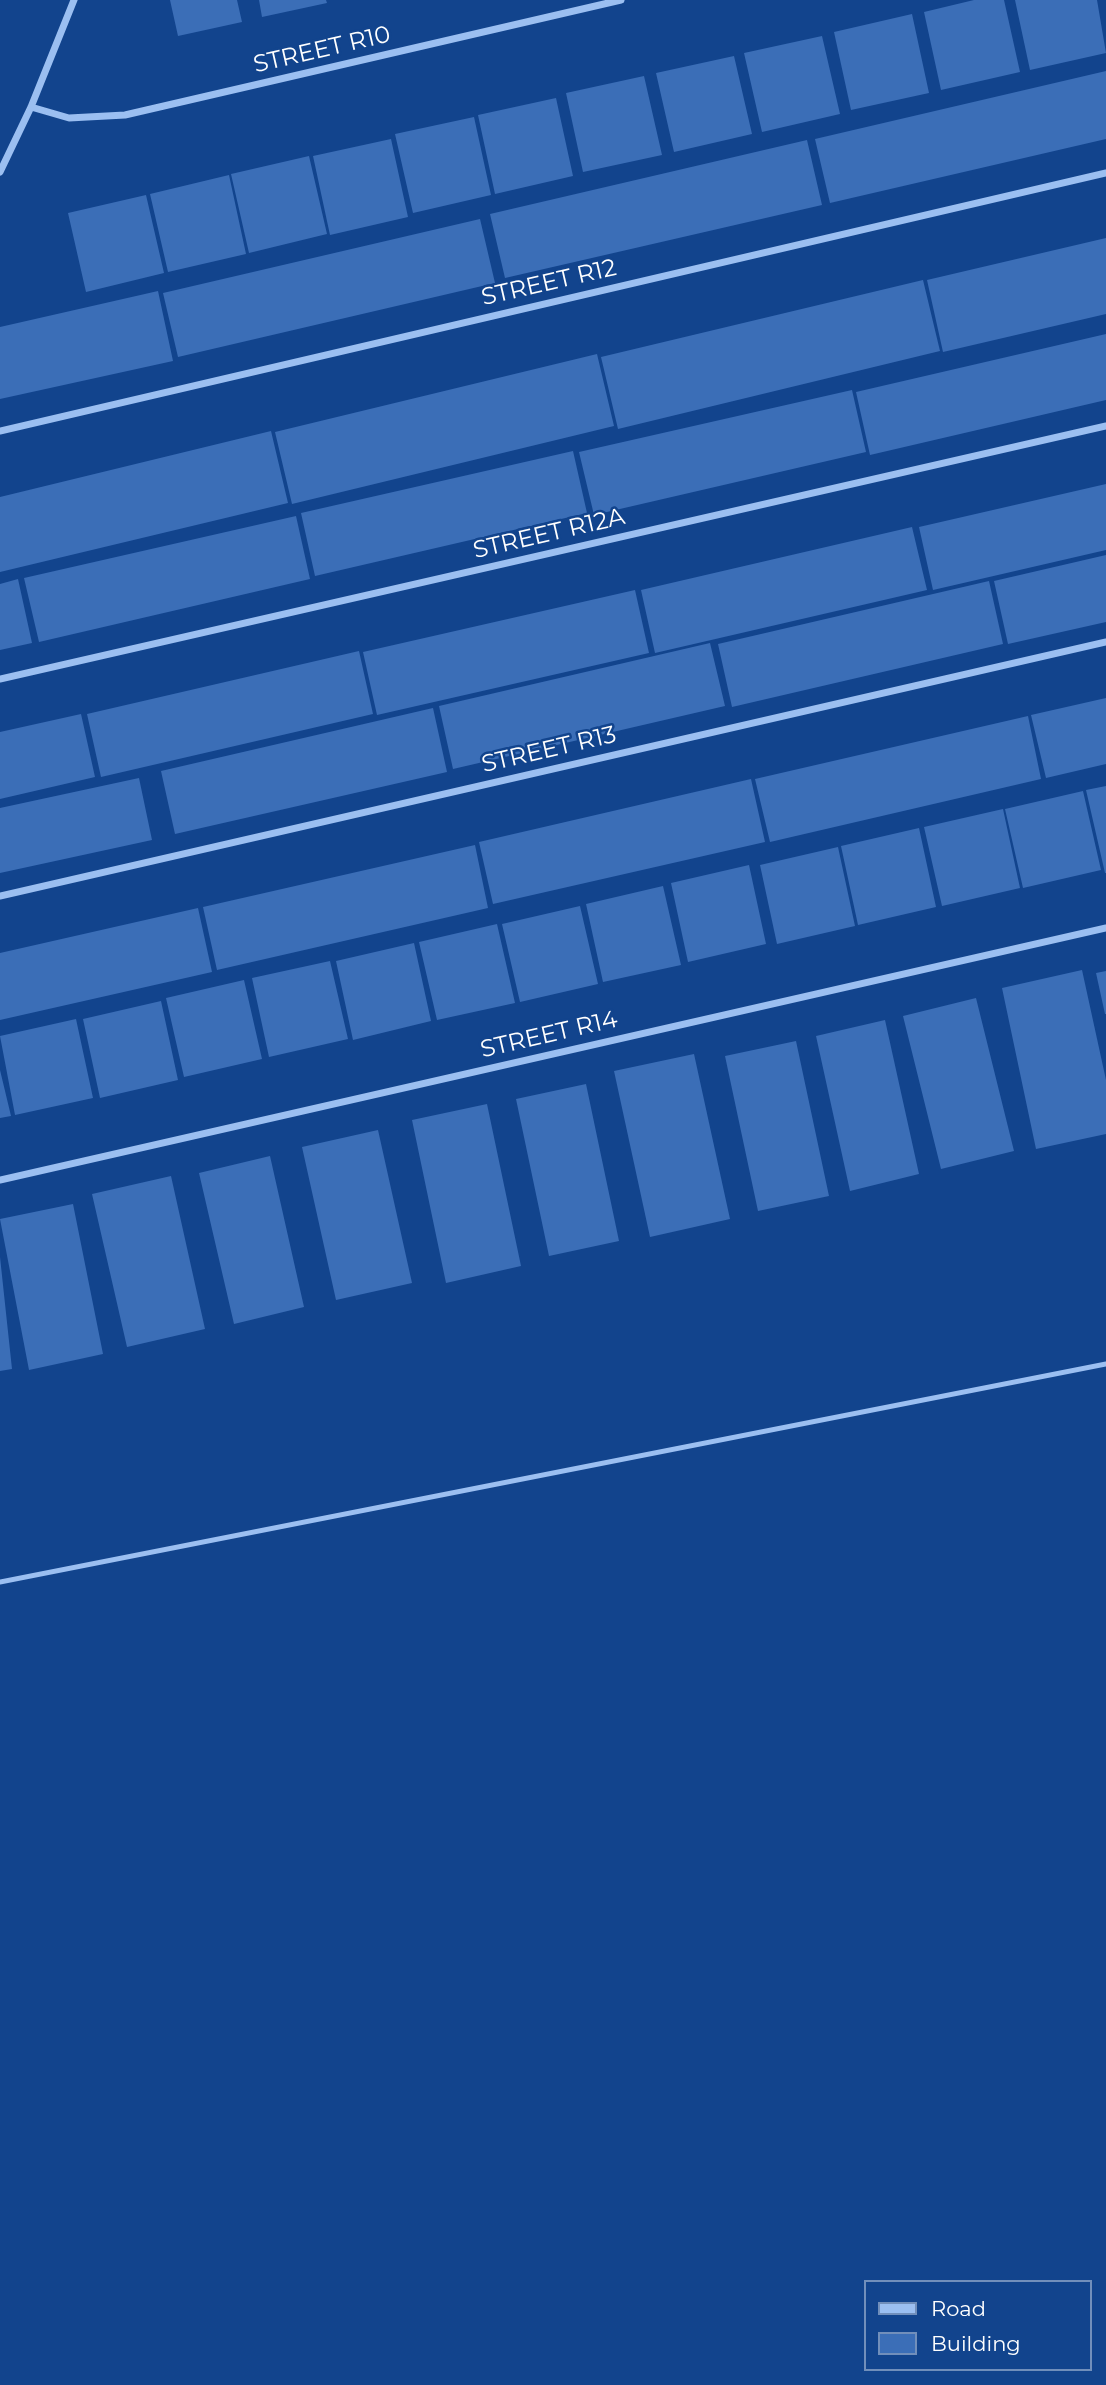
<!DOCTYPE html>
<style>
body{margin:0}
#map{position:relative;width:1106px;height:2385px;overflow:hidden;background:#12448d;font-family:Montserrat,sans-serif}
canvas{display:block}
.legend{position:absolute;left:864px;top:2280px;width:228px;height:91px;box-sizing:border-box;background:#12448d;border:2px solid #718fbb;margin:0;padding:9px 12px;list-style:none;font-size:21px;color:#fff}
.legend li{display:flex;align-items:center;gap:14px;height:35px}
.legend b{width:35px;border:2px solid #718fbb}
</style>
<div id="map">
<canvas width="1106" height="2385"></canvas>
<ul class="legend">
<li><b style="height:9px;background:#9bbff1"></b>Road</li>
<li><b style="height:19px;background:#3b6eb7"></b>Building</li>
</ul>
</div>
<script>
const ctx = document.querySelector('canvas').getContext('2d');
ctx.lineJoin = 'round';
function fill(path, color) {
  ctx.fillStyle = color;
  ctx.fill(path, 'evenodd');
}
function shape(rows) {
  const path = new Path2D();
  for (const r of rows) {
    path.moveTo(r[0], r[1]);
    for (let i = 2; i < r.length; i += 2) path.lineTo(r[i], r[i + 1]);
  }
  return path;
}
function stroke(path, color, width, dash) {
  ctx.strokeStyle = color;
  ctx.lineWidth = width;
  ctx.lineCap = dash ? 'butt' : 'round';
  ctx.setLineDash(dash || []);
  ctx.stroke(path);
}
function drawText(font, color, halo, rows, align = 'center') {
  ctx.font = font + ' Montserrat,sans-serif';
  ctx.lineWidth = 5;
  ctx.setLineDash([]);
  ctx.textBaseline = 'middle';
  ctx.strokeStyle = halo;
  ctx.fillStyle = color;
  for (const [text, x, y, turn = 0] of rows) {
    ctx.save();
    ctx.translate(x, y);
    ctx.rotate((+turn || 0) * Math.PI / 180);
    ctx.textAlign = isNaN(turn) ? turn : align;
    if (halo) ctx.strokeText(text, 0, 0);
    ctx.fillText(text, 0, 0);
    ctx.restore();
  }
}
fill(shape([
 [170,0,237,0,242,22,178,36],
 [259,0,326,0,327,3,262,17],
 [974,0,1004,0,1020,72,941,90,924,12],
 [1015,0,1097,0,1106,53,1030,70],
 [912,14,929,93,851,110,834,32],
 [822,36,840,114,762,132,744,53],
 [734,56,752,134,674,152,656,73],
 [1106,71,1106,139,830,203,815,139],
 [644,76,662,155,583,172,566,93],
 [556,98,573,176,495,194,478,115],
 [474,117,491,195,413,213,395,134],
 [391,139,408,217,330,235,313,156],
 [807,140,822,205,505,278,490,214],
 [309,156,327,234,249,253,231,174],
 [229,175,246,254,168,272,150,194],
 [146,195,164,273,86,292,68,213],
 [480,219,495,283,178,357,163,293],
 [1106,238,1106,314,943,352,927,280],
 [923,280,940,351,618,429,601,357],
 [158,291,173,361,0,399,0,327],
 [1106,334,1106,400,870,455,856,392],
 [597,354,614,426,292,504,275,432],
 [852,390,866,452,594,515,579,452],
 [271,431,288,503,0,572,0,497],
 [573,451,587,513,315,576,301,513],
 [1106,484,1106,550,933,590,919,527],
 [296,516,310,579,39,642,24,578],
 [912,527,927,590,655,653,641,590],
 [1106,555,1106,622,1008,644,994,581],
 [18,579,32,643,0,650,0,584],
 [989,581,1003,644,732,707,718,644],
 [635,590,649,653,377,715,363,652],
 [710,643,725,706,453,769,439,706],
 [359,651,373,714,101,777,87,714],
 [1106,698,1106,764,1046,778,1031,715],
 [433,708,447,772,175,834,161,771],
 [81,714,95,777,0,799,0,732],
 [1028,716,1041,779,770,842,755,779],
 [139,778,152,840,0,873,0,808],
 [751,779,765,842,493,904,479,842],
 [1106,786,1106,873,1105,873,1086,790],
 [1083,791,1101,870,1023,888,1005,809],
 [1003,809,1020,888,942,906,924,827],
 [919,828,936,907,858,925,841,846],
 [475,845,488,908,217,970,203,907],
 [838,847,855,926,777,944,760,865],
 [749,865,766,944,688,962,671,883],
 [663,886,681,965,603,982,586,904],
 [580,906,598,984,520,1002,502,924],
 [198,908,212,972,0,1020,0,953],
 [497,924,515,1003,437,1020,419,942],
 [414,943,431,1021,353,1040,336,961],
 [330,961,348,1039,269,1057,252,978],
 [1082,970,1106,1080,1106,1134,1036,1149,1002,988],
 [1106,971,1106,1014,1105,1014,1096,973],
 [244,980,262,1059,184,1077,166,998],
 [976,998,1014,1151,941,1169,903,1016],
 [161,1001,178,1080,100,1098,83,1019],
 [76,1019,93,1098,15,1115,0,1036],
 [885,1020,919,1174,850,1191,816,1036],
 [796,1041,829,1196,758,1211,725,1056],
 [694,1054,730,1219,650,1237,614,1071],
 [0,1070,11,1116,0,1118],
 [586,1084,619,1241,549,1256,516,1099],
 [487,1104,521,1266,446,1283,412,1120],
 [378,1130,412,1283,336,1300,302,1147],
 [270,1156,304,1307,234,1324,199,1173],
 [171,1176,205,1329,127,1347,92,1194],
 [73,1204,103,1354,29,1370,0,1219],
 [0,1257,12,1369,0,1371]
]), '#3b6eb7');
stroke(shape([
 [0,1582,1106,1364]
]), '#9bbff1', 5);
stroke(shape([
 [31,107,69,118,125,115,621,0],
 [0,172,31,107,74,0],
 [0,431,1106,173],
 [0,679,1106,426],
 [0,896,1106,642],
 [0,1180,1106,928]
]), '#9bbff1', 7);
drawText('24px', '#fff', '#12448d', [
 ["STREET R10",322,50,-13],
 ["STREET R12",549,283,-13],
 ["STREET R12A",549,534,-13],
 ["STREET R13",549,750,-13],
 ["STREET R14",549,1035,-13]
]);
</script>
